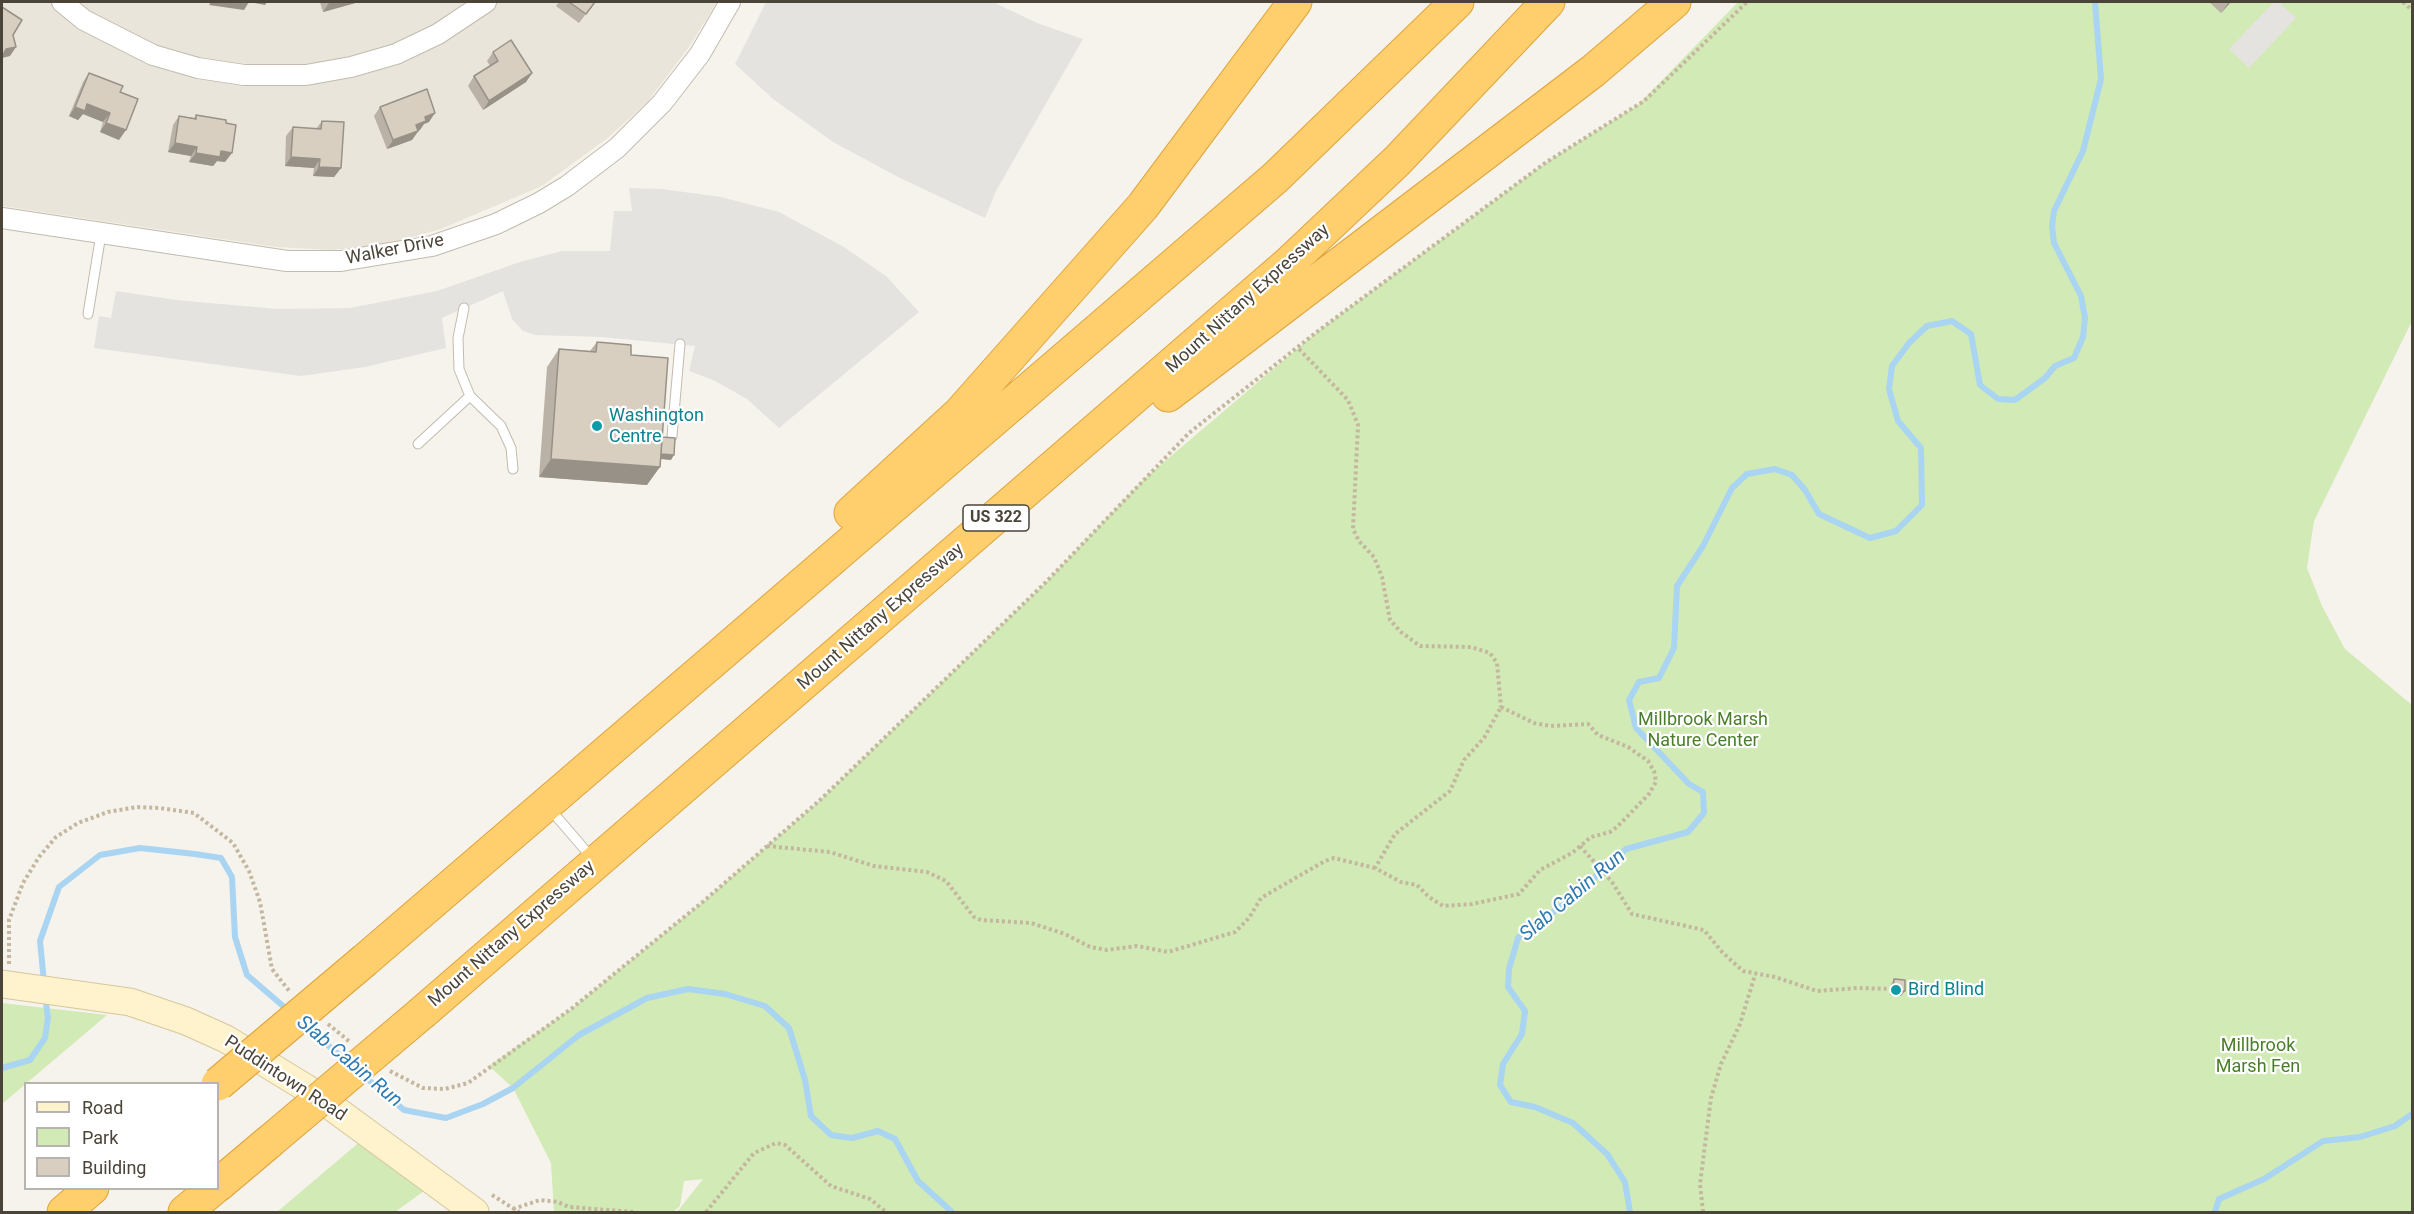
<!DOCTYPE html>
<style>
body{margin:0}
#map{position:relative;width:2414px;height:1214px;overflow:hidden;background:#f6f3ec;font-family:Roboto,sans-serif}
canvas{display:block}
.frame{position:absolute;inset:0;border:3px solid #4b4439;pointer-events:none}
.legend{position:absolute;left:24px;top:1082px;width:195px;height:108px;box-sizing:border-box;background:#fff;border:2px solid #b7b4b0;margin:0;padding:8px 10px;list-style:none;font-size:18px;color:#4b4439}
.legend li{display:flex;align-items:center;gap:12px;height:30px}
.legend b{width:30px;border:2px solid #b7b4b0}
</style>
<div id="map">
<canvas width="2414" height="1214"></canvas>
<div class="frame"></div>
<ul class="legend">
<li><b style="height:8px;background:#fff3cd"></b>Road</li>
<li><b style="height:16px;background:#d2eab5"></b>Park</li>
<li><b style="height:16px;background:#d8cfc1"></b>Building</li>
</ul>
</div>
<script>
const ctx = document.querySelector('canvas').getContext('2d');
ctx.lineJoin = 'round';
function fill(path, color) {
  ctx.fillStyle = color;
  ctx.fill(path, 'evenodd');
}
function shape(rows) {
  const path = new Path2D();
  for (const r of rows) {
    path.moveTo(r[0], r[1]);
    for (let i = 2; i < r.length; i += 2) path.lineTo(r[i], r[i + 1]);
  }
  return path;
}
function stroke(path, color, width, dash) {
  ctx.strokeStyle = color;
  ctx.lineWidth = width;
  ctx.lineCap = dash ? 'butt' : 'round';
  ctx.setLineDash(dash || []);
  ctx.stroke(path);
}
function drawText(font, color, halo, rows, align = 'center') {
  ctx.font = font + ' Roboto,sans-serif';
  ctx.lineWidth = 4.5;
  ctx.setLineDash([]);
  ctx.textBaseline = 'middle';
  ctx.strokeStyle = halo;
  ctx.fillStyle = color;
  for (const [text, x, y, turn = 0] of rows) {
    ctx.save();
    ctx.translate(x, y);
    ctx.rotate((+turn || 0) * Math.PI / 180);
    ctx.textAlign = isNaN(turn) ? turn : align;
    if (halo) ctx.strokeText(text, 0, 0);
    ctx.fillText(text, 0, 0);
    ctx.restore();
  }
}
fill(shape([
 [2,2,717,2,689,47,648,101,609,137,542,186,441,229,380,246,331,250,276,247,2,206]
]), '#eae5da');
fill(shape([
 [1738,2,2412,2,2412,321,2314,521,2307,568,2322,606,2345,649,2412,705,2412,1212,677,1212,703,1179,684,1181,680,1206,673,1212,554,1212,551,1163,513,1088,489,1066,571,1009,705,900,819,801,1046,582,1144,479,1318,331,1545,163,1639,104],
 [2,1003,107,1015,2,1104],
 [369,1134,435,1183,395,1212,277,1212]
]), '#d2eab5');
fill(shape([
 [766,2,993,2,1037,23,1083,39,996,191,985,218,900,178,833,142,773,99,735,64],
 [2274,2,2279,2,2296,18,2249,68,2229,49],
 [629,188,662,189,721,197,779,212,844,247,886,276,919,312,779,428,747,399,713,380,689,371,695,346,601,337,535,335,523,331,512,319,503,291,442,318,446,348,365,367,301,376,94,348,99,316,111,318,116,291,176,300,277,309,350,308,437,291,520,262,562,251,610,251,614,211,632,211]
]), '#e5e3e0');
stroke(shape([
 [44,982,40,941,59,887,100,855,140,848,195,854,221,858,232,877,235,937,247,975,290,1012],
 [304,1025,349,1063],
 [2,1068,30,1060,45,1038,48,1018,45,996],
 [364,1076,404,1110,446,1118,483,1104,513,1088,579,1035,647,998,688,989,725,994,765,1006,789,1028,805,1080,811,1116,831,1135,852,1138,878,1131,895,1139,918,1181,952,1212],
 [1630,1212,1625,1182,1607,1154,1573,1123,1535,1107,1511,1102,1500,1085,1503,1064,1522,1034,1525,1011,1508,987,1509,969,1518,938,1572,898,1626,849,1688,832,1704,813,1703,792,1689,784,1636,728,1629,700,1639,682,1659,678,1674,648,1677,586,1703,546,1732,488,1747,474,1775,469,1792,475,1805,490,1819,514,1870,538,1896,531,1922,505,1921,448,1898,421,1889,389,1892,366,1909,343,1927,326,1952,321,1971,334,1980,385,1998,399,2015,400,2045,378,2055,366,2074,358,2083,337,2085,318,2081,296,2054,243,2052,226,2054,211,2083,151,2101,79,2095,2],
 [2215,1212,2219,1199,2264,1179,2323,1141,2360,1137,2395,1126,2412,1114]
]), '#a9d4f2', 6);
const lane = shape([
 [464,308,458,338,459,369,470,396,501,426,511,448,513,469],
 [88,314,101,234],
 [672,436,680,344],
 [418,444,470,396],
 [549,808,593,859]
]);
const street = shape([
 [62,2,84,20,153,55,198,68,244,75,306,75,351,67,396,54,438,34,486,2],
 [2,218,287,261,341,261,432,246,496,224,539,203,567,186,617,148,662,103,700,54,730,2]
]);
const secondary = shape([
 [2,984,130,1002,186,1021,226,1039,306,1088,475,1212]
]);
const highway = shape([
 [1168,395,1593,71,1674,2],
 [851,513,959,414,1143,206,1295,2],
 [365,960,1275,178,1457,2],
 [423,1012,1289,263,1397,161,1548,2],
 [218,1185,269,1142],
 [64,1212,92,1188],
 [185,1212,214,1188]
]);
stroke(lane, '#c2bbae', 11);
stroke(street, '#c2bbae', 22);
stroke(secondary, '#d6c79b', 29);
stroke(highway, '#e0a43c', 35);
stroke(shape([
 [2403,2,2411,9],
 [1299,349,1348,400,1358,425,1353,529,1359,541,1374,557,1382,577,1390,620,1401,632,1420,646,1471,647,1490,653,1497,663,1501,707],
 [1501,707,1534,723,1551,726,1588,724,1598,735,1628,747,1648,761,1654,771,1656,782,1649,794,1617,827,1610,832,1591,837,1572,853,1540,870,1519,894,1472,904,1443,906,1429,897,1417,885,1401,882,1375,868,1395,834,1450,791,1464,760,1484,738,1501,707],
 [767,846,830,852,874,866,927,872,946,881,974,917,981,920,1031,923,1065,934,1090,947,1107,950,1137,946,1168,952,1235,932,1249,918,1261,898,1325,861,1334,858,1375,868],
 [1580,846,1612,882,1632,914,1704,930,1722,952,1743,971,1775,977,1817,991,1857,988,1894,989],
 [9,964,9,920,23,883,39,857,56,837,78,823,108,812,137,807,160,808,194,813,233,843,249,871,260,902,272,969,290,992],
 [328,1024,350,1042],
 [390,1071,423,1088,445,1089,468,1083,571,1009,705,900,819,801,1046,582,1189,433,1318,331,1545,163,1644,101,1747,2],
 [492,1195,519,1212],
 [513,1209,540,1200,558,1202,569,1207,634,1212],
 [706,1212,754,1153,776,1143,785,1145,831,1186,870,1199,886,1212],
 [1703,1212,1700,1184,1711,1098,1721,1064,1740,1024,1755,975]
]), '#c4b79f', 4, [3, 3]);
stroke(lane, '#fff', 9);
stroke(street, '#fff', 20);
stroke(secondary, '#fff3cd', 27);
stroke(highway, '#ffcf6e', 33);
const highwayBridge = shape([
 [218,1084,365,960],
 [269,1142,423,1012]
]);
stroke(highwayBridge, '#e0a43c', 35, []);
stroke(highwayBridge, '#ffcf6e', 33);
fill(shape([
 [320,2,359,2,323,12],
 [559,2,595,2,579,23,556,6],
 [2209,2,2231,2,2221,13],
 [493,52,532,73,526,82,483,110,468,86,474,76,490,66,487,61],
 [89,73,120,92,119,140,100,132,103,122,83,114,78,120,69,116,83,82],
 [380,107,429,122,424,124,412,140,387,149,374,116],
 [196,115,225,162,217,161,213,166,189,162,191,156,168,152,173,125,179,116,194,118],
 [322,121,341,168,334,177,313,176,314,168,285,166,286,136,293,127,316,129],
 [597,342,631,355,671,460,660,459,647,485,539,477,547,367,559,349,590,351],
 [1894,979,1901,996,1890,995,1891,984]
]), '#bab2a6');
fill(shape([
 [211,2,267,2,265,5,249,2,244,10,209,5],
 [334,2,359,2,323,12,329,3],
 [2229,2,2231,2,2221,13],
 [16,47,10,56,2,58,2,56,6,49],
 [532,73,526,82,483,110,489,101],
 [87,104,110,113,103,122,83,114,78,120,69,116,75,107],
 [435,113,429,122,424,124,420,130,409,134,416,125,425,117],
 [106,123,126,130,119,140,100,132],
 [418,131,412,140,387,149,393,140],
 [175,143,197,147,191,156,168,152],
 [221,151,232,153,225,162,217,161,213,166,189,162,196,153],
 [291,157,320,159,314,168,285,166],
 [319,167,341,168,334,177,313,176],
 [657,454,674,455,671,460,654,458],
 [551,459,660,467,647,485,539,477],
 [1893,991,1905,991,1901,996,1890,995]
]), '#979187');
const building = shape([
 [569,2,595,2,586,14,569,2],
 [2,7,22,20,13,35,16,47,6,49,2,57,2,7],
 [511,40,532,73,489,101,474,76,498,61,493,52,511,40],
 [89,73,123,86,120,92,138,99,126,130,106,123,110,113,87,104,85,111,75,107,89,73],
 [427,89,435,113,425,117,426,121,416,125,418,131,393,140,380,107,427,89],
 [196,115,226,120,226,123,236,125,232,153,221,151,220,157,196,153,197,147,175,143,179,116,196,119,196,115],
 [322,121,344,122,341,168,319,167,320,159,291,157,293,127,321,129,322,121],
 [597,342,631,345,631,355,668,358,660,467,551,459,559,349,596,352,597,342],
 [662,437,675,438,674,455,661,454,662,437],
 [1894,979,1905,980,1905,991,1893,991,1894,979]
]);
fill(building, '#d8cfc1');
stroke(building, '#979187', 1.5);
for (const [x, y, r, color] of [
 [597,426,6,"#0f9aa8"],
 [1896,990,6,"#0f9aa8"]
]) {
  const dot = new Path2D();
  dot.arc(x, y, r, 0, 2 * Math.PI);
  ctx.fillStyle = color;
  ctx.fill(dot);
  stroke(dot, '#fff', 2);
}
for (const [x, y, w] of [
 [996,518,66]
]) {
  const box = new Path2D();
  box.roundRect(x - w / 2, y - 13, w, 26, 4.5);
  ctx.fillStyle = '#fff';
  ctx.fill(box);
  stroke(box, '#4b4439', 1.5);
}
drawText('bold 16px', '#4b4439', null, [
 ["US 322",996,518]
]);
drawText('18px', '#4b4439', '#fff', [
 ["Walker Drive",395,250,-11],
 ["Mount Nittany Expressway",1248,299,-42],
 ["Mount Nittany Expressway",881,617,-41],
 ["Mount Nittany Expressway",512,934,-41],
 ["Puddintown Road",285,1079,33]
]);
drawText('18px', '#0d838f', '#fff', [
 ["Washington",609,416],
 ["Centre",609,437],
 ["Bird Blind",1908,990]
], 'left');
drawText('18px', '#4a7f2a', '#fff', [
 ["Millbrook Marsh",1703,720],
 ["Nature Center",1703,741],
 ["Millbrook",2258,1046],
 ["Marsh Fen",2258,1067]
]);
drawText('italic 20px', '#2e7ab2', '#fff', [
 ["Slab Cabin Run",1573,896,-40],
 ["Slab Cabin Run",349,1062,40]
]);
</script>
